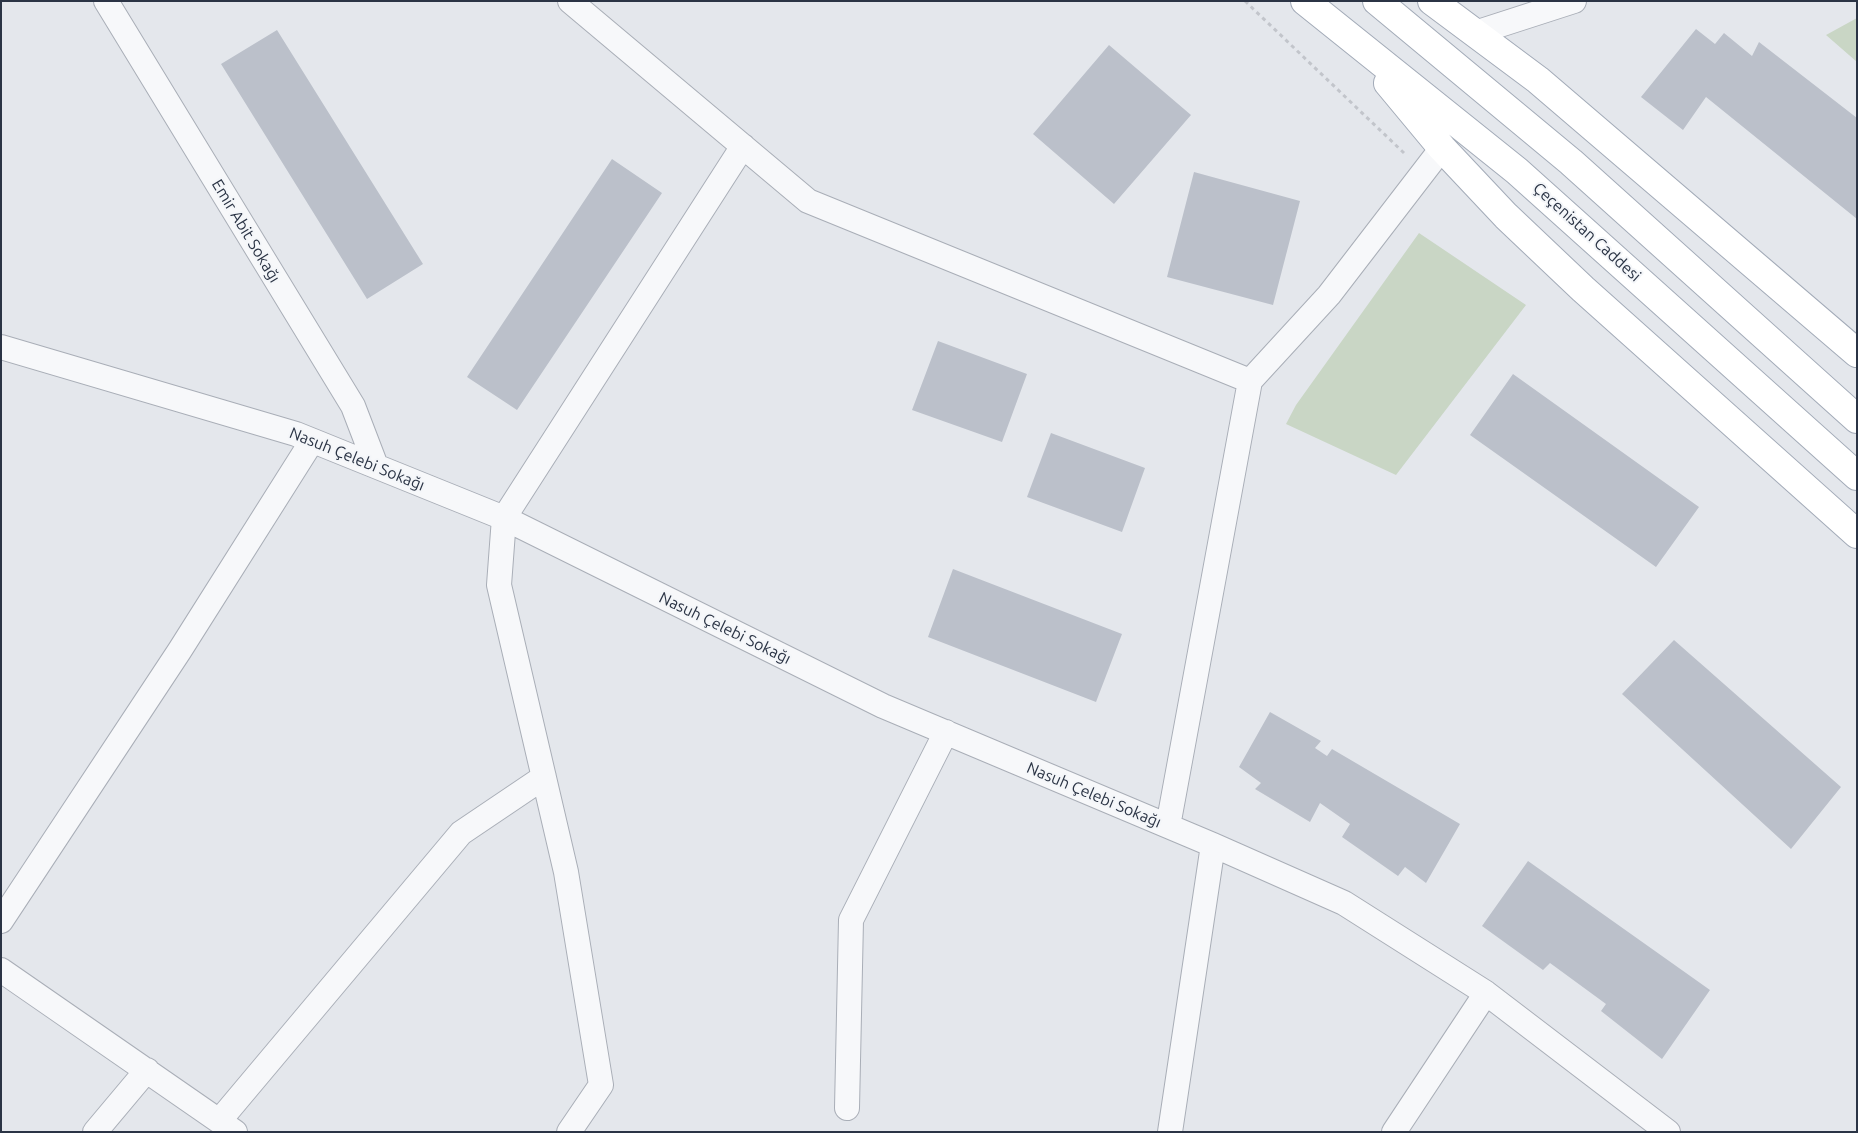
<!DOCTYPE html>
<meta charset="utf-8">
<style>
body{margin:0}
#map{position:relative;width:1858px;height:1133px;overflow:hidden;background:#e4e7ec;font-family:Ubuntu,sans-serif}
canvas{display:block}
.frame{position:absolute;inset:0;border:2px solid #2b3445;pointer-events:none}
</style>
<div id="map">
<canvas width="1858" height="1133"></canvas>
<div class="frame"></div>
</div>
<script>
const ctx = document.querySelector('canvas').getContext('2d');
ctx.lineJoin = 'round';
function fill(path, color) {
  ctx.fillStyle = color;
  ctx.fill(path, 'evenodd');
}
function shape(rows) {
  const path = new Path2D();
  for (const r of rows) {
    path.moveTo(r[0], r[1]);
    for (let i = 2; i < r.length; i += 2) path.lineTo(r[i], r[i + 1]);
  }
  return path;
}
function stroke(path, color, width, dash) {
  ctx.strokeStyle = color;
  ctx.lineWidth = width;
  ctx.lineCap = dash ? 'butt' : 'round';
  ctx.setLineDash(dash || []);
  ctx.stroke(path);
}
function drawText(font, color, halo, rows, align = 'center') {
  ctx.font = font + ' Ubuntu,sans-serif';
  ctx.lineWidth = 4;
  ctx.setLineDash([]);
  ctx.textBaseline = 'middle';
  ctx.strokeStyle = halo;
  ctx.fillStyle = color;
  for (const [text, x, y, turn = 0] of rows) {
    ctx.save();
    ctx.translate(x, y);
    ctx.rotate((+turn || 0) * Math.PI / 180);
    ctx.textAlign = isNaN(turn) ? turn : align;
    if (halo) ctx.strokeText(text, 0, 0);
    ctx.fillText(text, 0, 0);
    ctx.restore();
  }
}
fill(shape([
 [1857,18,1857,62,1826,35],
 [1419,233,1526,305,1396,475,1286,424,1296,405]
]), '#c9d6c5');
fill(shape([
 [1696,29,1715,44,1724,33,1752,56,1759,42,1857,118,1857,219,1706,97,1683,130,1641,97],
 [277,30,423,264,367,299,221,64],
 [1109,45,1191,115,1114,204,1033,134],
 [612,159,662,193,517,410,467,377],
 [1194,172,1300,201,1273,305,1167,277],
 [938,341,1027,374,1002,442,912,410],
 [1513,374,1699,507,1656,567,1470,435],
 [1051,433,1145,468,1122,532,1027,497],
 [953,569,1122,634,1096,702,928,637],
 [1674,640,1841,787,1791,849,1622,694],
 [1270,712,1321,741,1315,748,1327,756,1332,749,1460,824,1426,883,1405,867,1398,876,1342,837,1350,824,1320,803,1310,822,1255,789,1261,783,1239,767],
 [1528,861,1710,990,1662,1059,1601,1011,1606,1004,1550,963,1543,970,1482,926]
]), '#bbc0ca');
const street = shape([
 [106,1,353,406,376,466],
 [570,1,808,201,1250,381],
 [1475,33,1574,1],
 [1,347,296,434,504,518,883,706,1213,845,1344,903,1486,993,1668,1132],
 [1168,826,1250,381,1329,295,1442,148],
 [1,921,180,650,312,441],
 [1,970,235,1132],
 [847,1108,851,920,946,732],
 [220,1120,461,833,544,777],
 [95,1132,147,1070],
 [569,1132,601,1085,566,872,499,585,504,518,743,146],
 [1170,1132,1213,845],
 [1394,1132,1486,993]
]);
const primary = shape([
 [1305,1,1517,171,1857,476],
 [1377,1,1571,162,1857,419],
 [1432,1,1538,80,1857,353],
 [1388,83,1442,148,1506,216,1583,289,1857,534]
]);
stroke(street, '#a9aeb7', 26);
stroke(primary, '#a3abb8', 30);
stroke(shape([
 [1245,1,1404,153]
]), '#c2c5cb', 3, [4, 4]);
stroke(street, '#f7f8fa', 24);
stroke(primary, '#fff', 28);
drawText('16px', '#2b3445', '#f4f6f9', [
 ["Emir Abit Sokağı",246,231,59],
 ["Çeçenistan Caddesi",1587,232,42],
 ["Nasuh Çelebi Sokağı",357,459,22],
 ["Nasuh Çelebi Sokağı",725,628,26],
 ["Nasuh Çelebi Sokağı",1094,795,23]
]);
</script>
